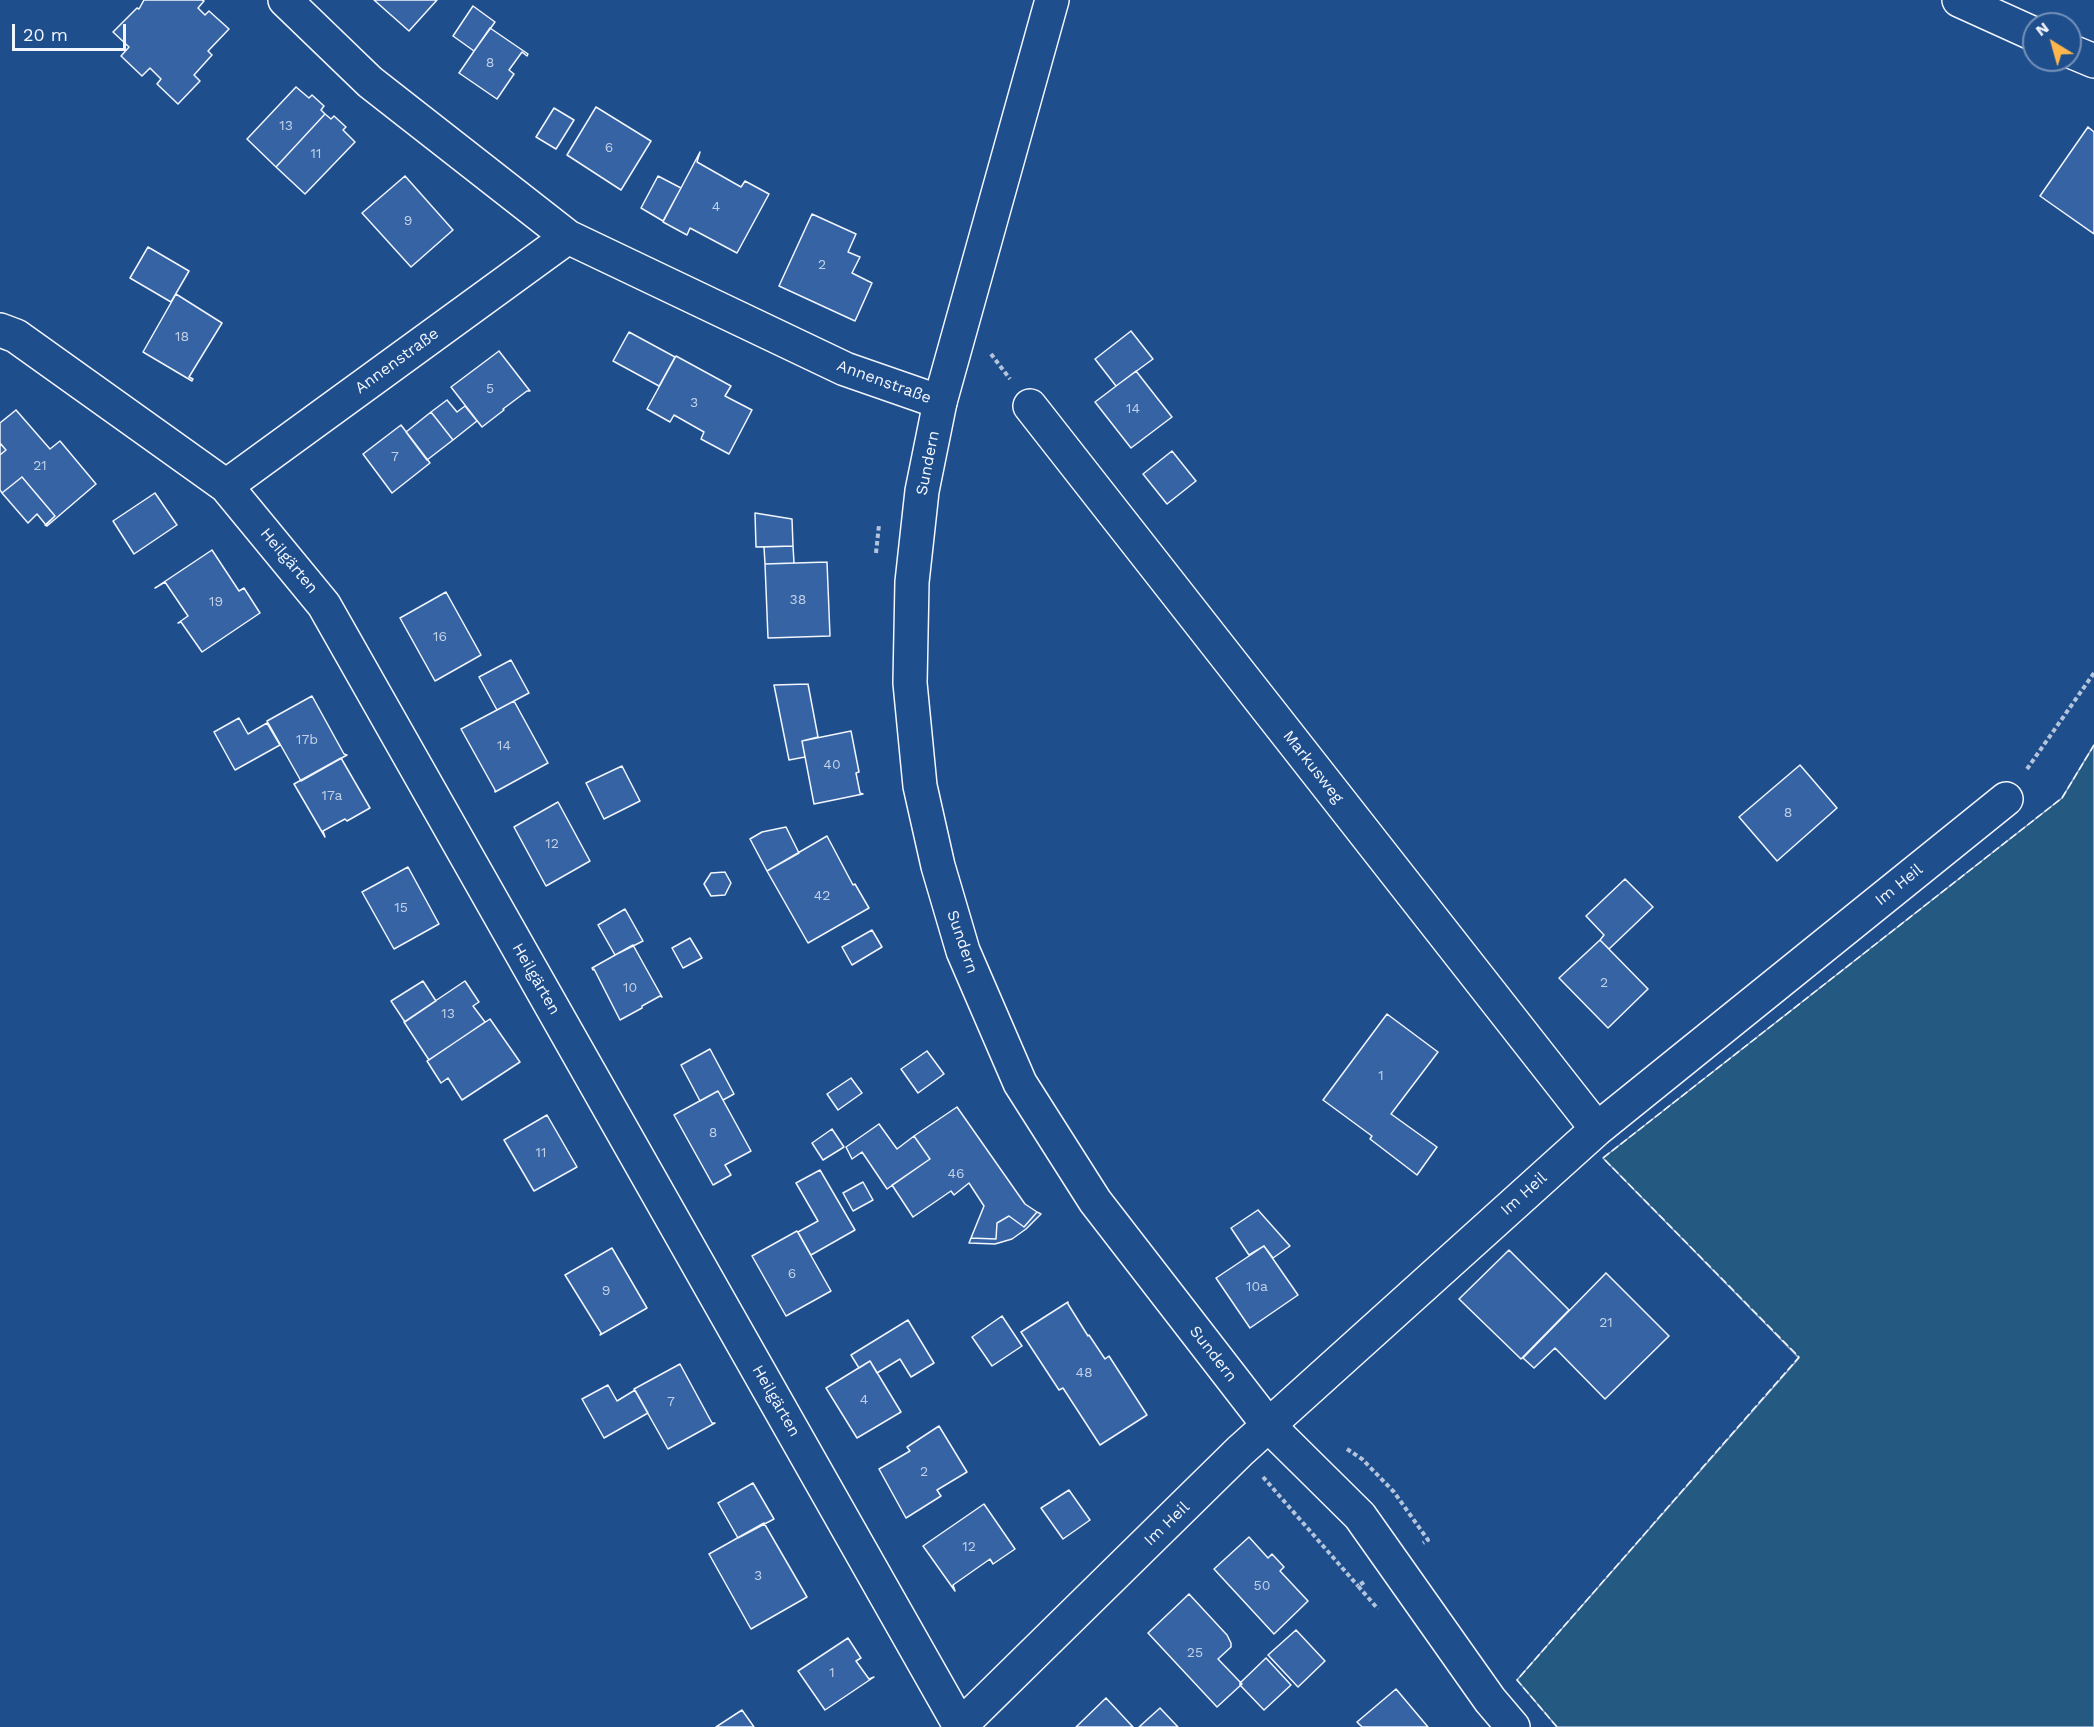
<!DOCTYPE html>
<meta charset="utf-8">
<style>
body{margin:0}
#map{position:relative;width:2094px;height:1727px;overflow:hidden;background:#1f4e8c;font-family:"Work Sans",sans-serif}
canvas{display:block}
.north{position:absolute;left:2022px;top:12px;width:60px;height:60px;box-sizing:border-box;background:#1f4e8c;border:2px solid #7391ba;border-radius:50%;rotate:323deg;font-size:16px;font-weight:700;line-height:24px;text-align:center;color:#f2f6ff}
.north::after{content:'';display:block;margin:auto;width:21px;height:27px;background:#ffb74d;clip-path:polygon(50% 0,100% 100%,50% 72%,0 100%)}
.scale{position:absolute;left:12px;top:24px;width:114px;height:27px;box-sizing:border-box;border:3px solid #f2f6ff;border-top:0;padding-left:8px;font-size:18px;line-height:21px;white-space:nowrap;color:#f2f6ff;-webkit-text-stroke:4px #1f4e8c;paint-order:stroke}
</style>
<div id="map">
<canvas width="2094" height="1727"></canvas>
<div class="north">N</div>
<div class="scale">20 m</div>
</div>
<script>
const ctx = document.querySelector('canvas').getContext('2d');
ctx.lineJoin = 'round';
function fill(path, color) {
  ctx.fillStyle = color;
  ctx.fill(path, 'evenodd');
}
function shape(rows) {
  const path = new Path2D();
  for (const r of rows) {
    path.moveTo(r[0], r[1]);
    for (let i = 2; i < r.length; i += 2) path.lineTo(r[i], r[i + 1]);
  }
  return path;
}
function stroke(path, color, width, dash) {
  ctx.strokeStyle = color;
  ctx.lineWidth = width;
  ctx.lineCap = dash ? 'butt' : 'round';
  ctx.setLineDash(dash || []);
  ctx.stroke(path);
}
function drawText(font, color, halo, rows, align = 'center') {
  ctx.font = font + ' "Work Sans",sans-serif';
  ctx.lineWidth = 4.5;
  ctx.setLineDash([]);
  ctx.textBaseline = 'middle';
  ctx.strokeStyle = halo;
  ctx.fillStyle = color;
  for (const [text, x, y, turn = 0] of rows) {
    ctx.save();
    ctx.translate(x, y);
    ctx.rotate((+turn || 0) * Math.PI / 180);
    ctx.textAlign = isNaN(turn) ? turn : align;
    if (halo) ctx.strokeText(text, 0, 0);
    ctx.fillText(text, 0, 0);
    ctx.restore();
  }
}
const green = shape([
 [2094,745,2094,1727,1557,1727,1517,1680,1799,1358,1603,1158,2062,798,2094,745]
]);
fill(green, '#245a82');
stroke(green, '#a8bbd7', 1.5);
const building = shape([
 [144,0,202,0,204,1,198,8,205,15,209,11,229,29,208,51,212,55,194,75,200,81,178,104,157,84,161,79,150,68,142,76,121,56,129,47,113,32,137,8,139,9,144,0],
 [374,0,437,0,409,31,374,0],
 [473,6,495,22,474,51,453,36,473,6],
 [490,28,528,54,527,56,522,52,509,70,514,74,497,99,459,73,490,28],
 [296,87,309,98,312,95,324,106,321,110,325,114,276,167,247,139,296,87],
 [596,107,651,141,621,190,567,155,596,107],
 [554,108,574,120,556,149,536,137,554,108],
 [325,114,331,119,334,116,346,127,343,130,355,142,305,194,276,167,325,114],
 [2088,127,2094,132,2094,234,2040,196,2088,127],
 [700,152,697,162,741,187,745,181,769,194,737,253,690,228,687,235,663,222,700,152],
 [405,176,453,230,411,267,362,213,405,176],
 [658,176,681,188,663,221,641,208,658,176],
 [812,214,856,234,848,252,860,257,852,273,872,283,855,321,779,286,812,214],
 [148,247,189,271,171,302,130,278,148,247],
 [176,294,222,323,189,377,193,379,192,381,143,352,176,294],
 [1131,331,1153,359,1116,386,1095,359,1131,331],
 [629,332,675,357,659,386,613,361,629,332],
 [499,351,530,391,527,391,503,409,504,410,482,427,451,387,499,351],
 [676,356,731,386,725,396,752,410,729,454,701,439,704,432,674,415,670,422,647,409,676,356],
 [1136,371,1172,417,1131,448,1095,402,1136,371],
 [447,400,457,412,465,406,477,421,453,440,431,412,447,400],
 [16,410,50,449,60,441,96,484,47,526,45,525,55,516,22,477,2,493,0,490,0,455,6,450,0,443,0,423,16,410],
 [431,412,453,440,427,460,406,432,431,412],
 [401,425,430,463,392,493,363,454,401,425],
 [0,443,6,450,0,455,0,443],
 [1172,451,1196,481,1167,504,1143,474,1172,451],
 [22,477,55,516,46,525,37,514,28,523,2,493,22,477],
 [155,493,177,525,134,554,113,521,155,493],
 [755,513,792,519,793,546,756,547,755,513],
 [793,546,794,563,765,564,764,547,793,546],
 [212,550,239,591,244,588,260,613,202,652,181,622,178,623,188,616,165,582,155,588,212,550],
 [827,562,830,636,768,638,765,564,827,562],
 [446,592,481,655,435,681,400,618,446,592],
 [511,660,529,693,497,710,479,677,511,660],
 [808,684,818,737,802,741,805,757,789,760,774,685,808,684],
 [312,696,344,754,347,755,301,781,267,721,312,696],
 [514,701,548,763,495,792,495,790,461,729,514,701],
 [239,718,248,734,267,723,280,745,235,770,214,732,239,718],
 [851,731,859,772,856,773,860,793,863,794,814,804,802,741,851,731],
 [341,758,370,808,347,821,345,819,323,831,325,837,294,784,341,758],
 [1800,765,1837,808,1777,861,1739,817,1800,765],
 [622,766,640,801,604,819,586,783,622,766],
 [558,802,590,861,546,886,514,827,558,802],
 [786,827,799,853,767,871,750,839,762,832,786,827],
 [827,836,853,885,855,884,869,908,808,943,767,871,827,836],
 [408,867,439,924,394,949,362,892,408,867],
 [725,872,731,883,725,895,711,896,704,884,711,873,725,872],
 [1625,879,1653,907,1609,949,1600,940,1604,935,1586,916,1625,879],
 [625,909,643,941,615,955,598,925,625,909],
 [872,930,882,947,852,965,842,947,872,930],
 [690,938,702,958,683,968,672,948,690,938],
 [1600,940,1648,989,1608,1028,1559,978,1600,940],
 [633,945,662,997,660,996,642,1006,642,1008,620,1020,594,969,593,970,592,968,633,945],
 [423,981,436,1001,405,1022,391,1001,423,981],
 [465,981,479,1002,473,1006,485,1022,429,1060,404,1022,465,981],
 [1387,1014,1438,1052,1391,1114,1437,1147,1417,1175,1370,1139,1372,1136,1323,1100,1387,1014],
 [490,1019,520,1062,462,1100,448,1078,441,1083,427,1061,490,1019],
 [710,1049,734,1094,723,1100,718,1091,700,1101,681,1065,710,1049],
 [927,1051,944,1074,918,1093,901,1069,927,1051],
 [851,1078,862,1093,838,1110,827,1094,851,1078],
 [718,1091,751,1151,725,1165,731,1175,713,1185,674,1115,718,1091],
 [957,1107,1025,1204,1037,1212,1024,1227,1009,1216,997,1223,996,1239,971,1238,984,1206,969,1183,954,1195,951,1191,913,1217,892,1185,930,1159,914,1136,957,1107],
 [547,1115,577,1167,534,1191,504,1140,547,1115],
 [879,1124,897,1149,914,1136,930,1159,887,1189,862,1152,852,1159,846,1147,879,1124],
 [832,1129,844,1147,823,1160,812,1143,832,1129],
 [820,1170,855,1230,811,1255,798,1232,818,1221,796,1183,820,1170],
 [863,1182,873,1200,853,1211,843,1193,863,1182],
 [1258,1210,1290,1246,1273,1258,1264,1246,1249,1255,1231,1228,1258,1210],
 [1037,1212,1041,1214,1026,1229,1012,1239,995,1244,969,1243,971,1238,996,1239,997,1223,1009,1216,1024,1227,1037,1212],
 [797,1231,831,1291,786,1316,752,1256,797,1231],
 [1264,1246,1298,1295,1250,1328,1216,1278,1264,1246],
 [612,1248,647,1308,600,1335,601,1333,565,1275,612,1248],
 [1509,1250,1569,1310,1521,1359,1459,1299,1509,1250],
 [1606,1273,1669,1336,1605,1399,1555,1348,1534,1368,1523,1358,1606,1273],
 [1068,1302,1068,1304,1088,1336,1089,1335,1105,1359,1109,1356,1147,1415,1100,1445,1063,1388,1059,1390,1021,1332,1068,1302],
 [1002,1316,1022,1346,992,1366,972,1337,1002,1316],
 [908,1320,934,1363,911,1377,900,1359,877,1373,870,1361,859,1368,851,1355,908,1320],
 [870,1361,901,1412,857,1438,826,1388,870,1361],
 [680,1364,712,1423,715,1423,668,1449,634,1389,680,1364],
 [608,1385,617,1401,635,1390,648,1413,604,1438,582,1399,608,1385],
 [939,1426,967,1472,937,1490,941,1496,906,1518,879,1469,910,1451,907,1447,939,1426],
 [753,1483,774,1519,738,1538,718,1503,753,1483],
 [1069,1490,1090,1520,1063,1539,1041,1508,1069,1490],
 [984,1504,1015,1549,993,1564,990,1559,953,1585,955,1591,923,1546,984,1504],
 [764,1523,807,1597,751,1629,709,1554,764,1523],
 [1249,1537,1268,1558,1272,1554,1284,1567,1280,1571,1308,1601,1274,1634,1214,1569,1249,1537],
 [1189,1594,1227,1635,1231,1643,1231,1647,1218,1659,1242,1684,1217,1707,1148,1633,1189,1594],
 [1296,1630,1325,1661,1298,1687,1268,1655,1296,1630],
 [848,1638,861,1658,856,1661,869,1679,874,1677,825,1710,798,1671,848,1638],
 [1266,1658,1291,1685,1264,1710,1240,1685,1240,1683,1266,1658],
 [1396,1689,1428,1727,1362,1727,1357,1722,1396,1689],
 [1106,1698,1133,1727,1076,1727,1106,1698],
 [1160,1708,1178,1727,1139,1727,1160,1708],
 [742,1710,754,1727,716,1727,742,1710]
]);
fill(building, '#3563a3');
stroke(building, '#f2f6ff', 1.5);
const minor = shape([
 [285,0,370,82,568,237],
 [1959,0,2034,34],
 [2070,51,2094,61],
 [0,330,16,336,226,486,324,605,960,1726],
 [1030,406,1597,1129],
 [226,486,568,237,845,369,940,402],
 [959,1727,1240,1451,1597,1129,2006,799]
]);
const tertiary = shape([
 [1052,0,940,402,922,491,912,582,910,683,920,786,938,866,963,951,1020,1083,1095,1201,1269,1426,1360,1516,1490,1700,1513,1727]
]);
stroke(minor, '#f2f6ff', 36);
stroke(tertiary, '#f2f6ff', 36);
stroke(shape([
 [991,354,1010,379],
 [876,553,879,525],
 [2027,769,2094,673],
 [1347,1449,1362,1459,1394,1492,1428,1540,1423,1543],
 [1263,1477,1358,1586],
 [1364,1582,1358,1586,1378,1609]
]), '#b3c4dc', 4, [4.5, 3]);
stroke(minor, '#1f4e8c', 33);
stroke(tertiary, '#1f4e8c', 33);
stroke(shape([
 [1557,1727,1517,1680,1799,1357,1603,1158,2062,798,2094,745]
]), '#f2f6ff', 1.5, [8, 3]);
drawText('14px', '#c3d1e8', null, [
 ["8",490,63],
 ["13",286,126],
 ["6",609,148],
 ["11",316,154],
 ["4",716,207],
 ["9",408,221],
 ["2",822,265],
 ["18",182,337],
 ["5",490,389],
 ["3",694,403],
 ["14",1133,409],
 ["7",395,457],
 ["21",40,466],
 ["38",798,600],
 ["19",216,602],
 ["16",440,637],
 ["17b",307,740],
 ["14",504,746],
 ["40",832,765],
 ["17a",332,796],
 ["8",1788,813],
 ["12",552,844],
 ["42",822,896],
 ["15",401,908],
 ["2",1604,983],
 ["10",630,988],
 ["13",448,1014],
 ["1",1381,1076],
 ["8",713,1133],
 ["11",541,1153],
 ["46",956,1174],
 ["6",792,1274],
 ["10a",1257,1287],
 ["9",606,1291],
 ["21",1606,1323],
 ["48",1084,1373],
 ["4",864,1400],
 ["7",671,1402],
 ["2",924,1472],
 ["12",969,1547],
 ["3",758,1576],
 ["50",1262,1586],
 ["25",1195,1653],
 ["1",832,1673]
]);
drawText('16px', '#f2f6ff', '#1f4e8c', [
 ["Annenstraße",397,361,-36],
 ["Annenstraße",884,382,20],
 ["Sundern",928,463,-79],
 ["Heilgärten",289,561,50],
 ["Markusweg",1313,767,52],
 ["Im Heil",1899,885,-39],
 ["Sundern",962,942,71],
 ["Heilgärten",536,979,60],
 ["Im Heil",1524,1194,-42],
 ["Sundern",1213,1354,52],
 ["Heilgärten",776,1401,60],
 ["Im Heil",1167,1524,-44]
]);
</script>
